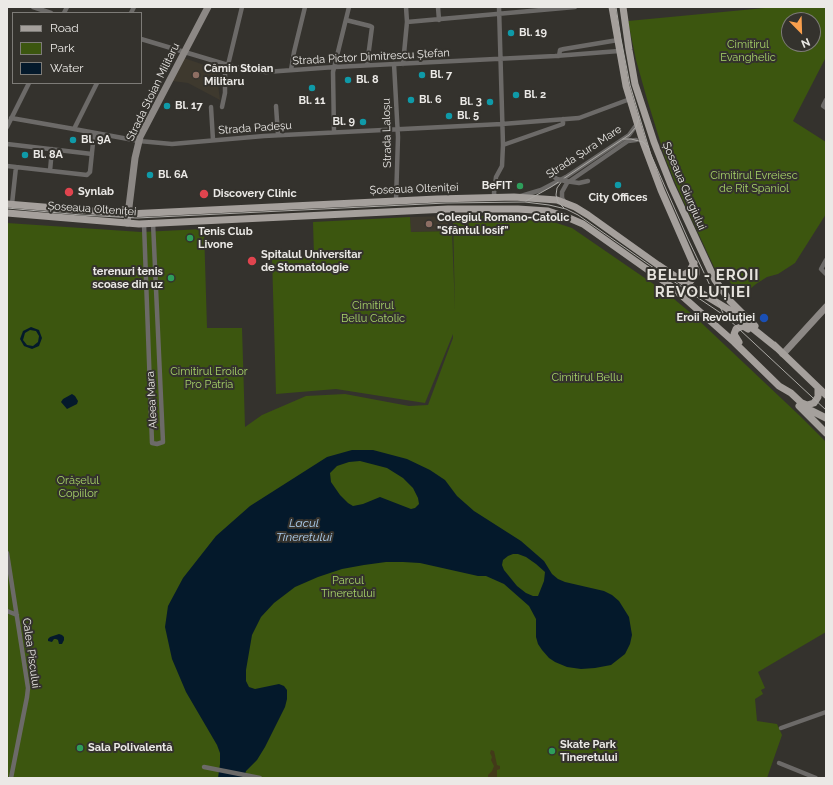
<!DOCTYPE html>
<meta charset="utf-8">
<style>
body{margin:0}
#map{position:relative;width:833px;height:785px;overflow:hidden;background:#34322d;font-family:Raleway,sans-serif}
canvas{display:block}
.frame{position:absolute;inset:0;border:8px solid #ebe9e6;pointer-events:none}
.legend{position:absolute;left:12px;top:12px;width:130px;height:72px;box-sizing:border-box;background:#34322d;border:1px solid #7d7b77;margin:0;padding:5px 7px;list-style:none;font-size:12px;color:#ebe9e6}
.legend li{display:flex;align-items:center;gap:8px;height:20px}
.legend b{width:20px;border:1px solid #7d7b77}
.north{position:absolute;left:781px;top:12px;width:40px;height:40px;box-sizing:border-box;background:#34322d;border:1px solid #7d7b77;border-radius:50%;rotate:157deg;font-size:11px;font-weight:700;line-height:16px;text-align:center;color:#ebe9e6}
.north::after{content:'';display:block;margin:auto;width:14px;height:18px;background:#f99f4d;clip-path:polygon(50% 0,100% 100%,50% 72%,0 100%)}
</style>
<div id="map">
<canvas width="833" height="785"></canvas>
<div class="frame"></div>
<ul class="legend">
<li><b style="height:5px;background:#a5a09c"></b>Road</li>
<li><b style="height:11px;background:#3c560f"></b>Park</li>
<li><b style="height:11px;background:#04192b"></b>Water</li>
</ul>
<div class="north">N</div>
</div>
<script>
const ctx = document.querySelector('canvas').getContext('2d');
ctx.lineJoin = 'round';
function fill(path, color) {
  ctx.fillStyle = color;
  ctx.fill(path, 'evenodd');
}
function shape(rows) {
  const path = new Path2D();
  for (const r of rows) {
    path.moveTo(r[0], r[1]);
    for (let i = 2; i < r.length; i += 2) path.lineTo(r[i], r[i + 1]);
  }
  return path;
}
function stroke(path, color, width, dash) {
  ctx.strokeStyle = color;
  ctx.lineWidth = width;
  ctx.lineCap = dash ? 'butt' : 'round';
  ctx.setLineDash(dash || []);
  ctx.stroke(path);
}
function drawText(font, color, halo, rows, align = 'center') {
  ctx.font = font + ' Raleway,sans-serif';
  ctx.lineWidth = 4;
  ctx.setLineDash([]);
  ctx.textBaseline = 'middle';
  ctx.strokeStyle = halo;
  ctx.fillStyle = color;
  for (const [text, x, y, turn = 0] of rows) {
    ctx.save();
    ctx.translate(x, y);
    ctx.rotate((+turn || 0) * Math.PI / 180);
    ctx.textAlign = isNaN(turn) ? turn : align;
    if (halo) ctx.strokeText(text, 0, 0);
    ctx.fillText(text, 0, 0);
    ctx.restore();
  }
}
fill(shape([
 [184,58,216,69,220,100,188,83,172,81],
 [448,216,448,231,411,232,410,217]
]), '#3e392e');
fill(shape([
 [775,7,826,7,826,57,793,121,826,142,826,214,795,263,778,274,767,277,756,284,743,295,714,267,677,187,665,157,647,99,636,60,628,21],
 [789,20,813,20,813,44,789,44],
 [453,216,510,216,541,218,572,228,668,294,692,314,800,416,826,442,826,632,758,672,765,688,761,690,763,694,755,699,757,721,777,724,782,735,767,778,7,778,7,223,141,232,204,229,207,328,242,328,245,427,262,415,306,396,345,394,409,406,428,405,453,338,453,334,425,403,336,389,276,394,272,257,314,256,313,222,410,217,411,232,452,231,455,310]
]), '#3c560f');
fill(shape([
 [491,750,494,751,497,765,500,766,500,769,497,770,497,778,488,778,488,775,492,771,494,766,491,760,492,757,490,753]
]), '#423a19');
fill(shape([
 [31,327,39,330,42,338,39,346,32,349,24,346,20,339,23,331],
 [30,330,36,331,39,336,38,342,33,346,27,345,23,340,25,333],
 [72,394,75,396,78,401,77,404,67,409,61,402,63,399],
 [352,450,373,450,407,459,430,470,445,480,457,496,474,511,521,541,544,561,552,574,558,579,565,582,604,591,612,595,619,601,629,617,632,635,630,644,625,654,611,665,595,668,581,669,567,667,555,662,549,658,542,650,538,644,536,637,536,619,529,606,504,584,486,576,478,576,420,563,403,562,386,562,364,565,342,569,318,577,295,587,274,603,261,617,252,635,246,670,246,681,249,687,255,689,279,684,284,686,287,690,287,699,285,707,265,747,257,760,246,771,244,778,218,778,220,764,220,753,217,745,186,692,172,659,165,627,168,606,183,578,216,536,250,506,327,457],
 [360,461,387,468,403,478,413,488,418,498,419,504,415,508,411,509,380,497,363,504,353,506,348,503,340,495,331,482,330,473,337,466,349,462],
 [513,554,518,554,526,557,536,564,545,572,544,581,538,596,533,596,526,593,517,586,504,570,502,565,503,560,508,556],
 [59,634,62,635,64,637,64,640,62,644,59,644,58,640,56,639,54,639,52,642,48,641,48,639,50,637]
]), '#04192b');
stroke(shape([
 [33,7,51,13],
 [438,7,439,20],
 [64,13,67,7],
 [131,13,134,7],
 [346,20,370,26,372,27,367,65],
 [407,22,575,7],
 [141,39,228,65,248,70,266,72,335,67,555,56,619,51],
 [559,56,560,50,564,49,618,40],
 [394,64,398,137,396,201],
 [403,64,407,22,406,7],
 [291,70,294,52,305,7],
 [826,100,823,106,826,108],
 [276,106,278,135],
 [211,107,213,140],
 [222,107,225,93,225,74,228,65,242,7],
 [11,118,74,129,139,141,172,144,264,136,502,124,579,118,630,99],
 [7,127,29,83],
 [74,129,97,83],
 [334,132,333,72,349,7],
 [7,144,92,154],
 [503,145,563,124,563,119],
 [7,166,87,175,90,172,94,133],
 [50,171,52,149],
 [521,196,541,190,566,177,629,135,637,124],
 [495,198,494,193,496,177,502,166,503,145,499,7],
 [565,203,562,198,562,192,567,183,628,141,636,140],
 [12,204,16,167],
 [144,224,152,443,157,444,163,442,153,223],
 [826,260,821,269,826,274],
 [7,553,28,688,27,697,11,778],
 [7,611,17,615],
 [781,728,826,712],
 [779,763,816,778],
 [204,767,260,778]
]), '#6c6a68', 4.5);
stroke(shape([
 [127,223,135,158,140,137,208,7],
 [783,354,826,307]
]), '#8c8885', 7);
stroke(shape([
 [612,7,626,86,643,142,661,190,696,270,696,274,685,288],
 [623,7,629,50,635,84,654,142,671,185,715,280,730,301,755,326],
 [7,204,128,214,437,199,514,197,557,200,575,207,588,215,658,265,688,285,731,311,777,348],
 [7,213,139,224,448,209,518,209,548,211,569,218,583,224,672,287,734,342,779,386,791,393,808,409,826,418],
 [676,277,685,274,689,272,694,263],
 [739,342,734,334,736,329,743,326,748,329],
 [774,345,826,395],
 [802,403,807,405,814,403,818,397,818,389],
 [799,406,826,433]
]), '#a5a09c', 7);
stroke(shape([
 [616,7,621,39,630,85,651,155,688,239,723,313],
 [623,139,631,139,643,142,649,148],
 [562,181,557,188,556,195,558,202,564,208],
 [526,201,551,187,629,135,636,127,639,117],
 [7,208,81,215,137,218,446,203,525,202,549,205,566,209,578,215,651,266,725,316,826,410]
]), '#acaaa6', 1);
stroke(shape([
 [549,173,557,179,565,181,579,183,588,181]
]), '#6c6a68', 4.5);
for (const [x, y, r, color] of [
 [511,33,4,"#0f9aa8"],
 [196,75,4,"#8d6e63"],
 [422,75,4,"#0f9aa8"],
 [348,80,4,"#0f9aa8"],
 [312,88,4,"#0f9aa8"],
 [516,95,4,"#0f9aa8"],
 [411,100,4,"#0f9aa8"],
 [490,102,4,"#0f9aa8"],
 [167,106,4,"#0f9aa8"],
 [449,116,4,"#0f9aa8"],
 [363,122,4,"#0f9aa8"],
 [73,140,4,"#0f9aa8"],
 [25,155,4,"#0f9aa8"],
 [150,175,4,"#0f9aa8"],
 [618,185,4,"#0f9aa8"],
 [520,186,4,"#2e9e5b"],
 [69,192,5,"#e0444e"],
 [204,194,5,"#e0444e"],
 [429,224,4,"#8d6e63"],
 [190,238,4,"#2e9e5b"],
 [252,261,5,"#e0444e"],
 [171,278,4,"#2e9e5b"],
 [764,318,5,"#1a4fb4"],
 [80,748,4,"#2e9e5b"],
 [552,751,4,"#2e9e5b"]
]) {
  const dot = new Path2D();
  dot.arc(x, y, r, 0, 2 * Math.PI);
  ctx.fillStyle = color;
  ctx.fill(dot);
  stroke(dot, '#34322d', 1.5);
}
drawText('bold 11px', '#ebe9e6', '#34322d', [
 ["Bl. 19",519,33],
 ["Cămin Stoian",204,69],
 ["Militaru",204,82],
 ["Bl. 7",430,75],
 ["Bl. 8",356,80],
 ["Bl. 2",524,95],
 ["Bl. 6",419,100],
 ["Bl. 11",312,101,"center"],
 ["Bl. 3",482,102,"right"],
 ["Bl. 17",175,106],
 ["Bl. 5",457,116],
 ["Bl. 9",355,122,"right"],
 ["Bl. 9A",81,140],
 ["Bl. 8A",33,155],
 ["Bl. 6A",158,175],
 ["BeFIT",512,186,"right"],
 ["Synlab",78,192],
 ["Discovery Clinic",213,194],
 ["City Offices",618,198,"center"],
 ["Colegiul Romano-Catolic",437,218],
 ["\"Sfântul Iosif\"",437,231],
 ["Tenis Club",198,232],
 ["Livone",198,245],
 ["Spitalul Universitar",261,255],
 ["de Stomatologie",261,268],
 ["terenuri tenis",163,272,"right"],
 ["scoase din uz",163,285,"right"],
 ["Eroii Revoluției",755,318,"right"],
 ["Skate Park",560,745],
 ["Tineretului",560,758],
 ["Sala Polivalentă",88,748]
], 'left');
drawText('11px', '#a8d469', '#34322d', [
 ["Cimitirul",748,45],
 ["Evanghelic",748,58],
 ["Cimitirul Evreiesc",754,176],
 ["de Rit Spaniol",754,189],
 ["Cimitirul",373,306],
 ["Bellu Catolic",373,319],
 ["Cimitirul Eroilor",209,372],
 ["Pro Patria",209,385],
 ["Cimitirul Bellu",587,378],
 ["Orășelul",78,481],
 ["Copiilor",78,494],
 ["Parcul",348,581],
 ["Tineretului",348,594]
]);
drawText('11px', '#ebe9e6', '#34322d', [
 ["Strada Pictor Dimitrescu Ștefan",371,57,-3],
 ["Strada Stoian Militaru",153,92,-64],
 ["Strada Padeșu",255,128,-4],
 ["Strada Laloșu",387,133,-91],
 ["Strada Șura Mare",584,152,-33],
 ["Șoseaua Giurgiului",684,186,67],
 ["Șoseaua Olteniței",414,189,-2],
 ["Șoseaua Olteniței",92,209,4],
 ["Aleea Mara",152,400,-93],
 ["Calea Piscului",31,653,82]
]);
drawText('italic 12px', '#accded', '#34322d', [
 ["Lacul",304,523],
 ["Tineretului",304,537]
]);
ctx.letterSpacing = '1px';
drawText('bold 15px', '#e6e3dd', '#34322d', [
 ["BELLU - EROII",703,275],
 ["REVOLUȚIEI",703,292]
]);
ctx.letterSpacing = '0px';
</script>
